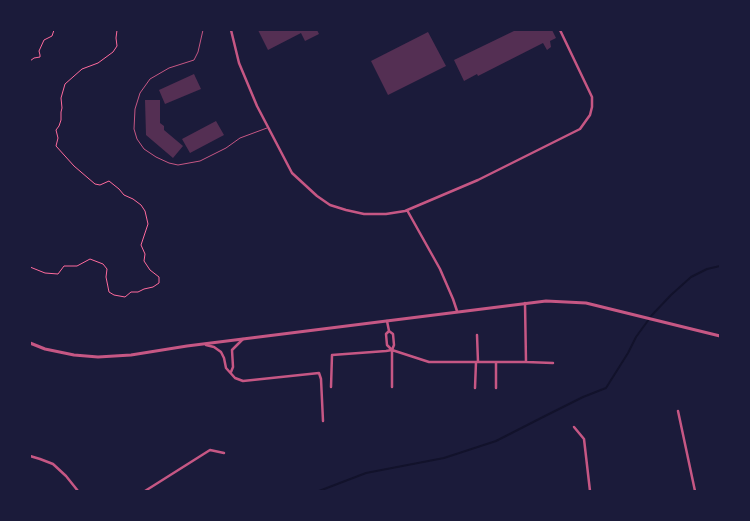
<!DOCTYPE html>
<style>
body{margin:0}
#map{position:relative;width:750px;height:521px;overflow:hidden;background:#1b1b3a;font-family:"DM Sans",sans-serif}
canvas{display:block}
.frame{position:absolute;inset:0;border:31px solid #1b1b3a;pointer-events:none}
</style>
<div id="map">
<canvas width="750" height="521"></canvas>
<div class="frame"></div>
</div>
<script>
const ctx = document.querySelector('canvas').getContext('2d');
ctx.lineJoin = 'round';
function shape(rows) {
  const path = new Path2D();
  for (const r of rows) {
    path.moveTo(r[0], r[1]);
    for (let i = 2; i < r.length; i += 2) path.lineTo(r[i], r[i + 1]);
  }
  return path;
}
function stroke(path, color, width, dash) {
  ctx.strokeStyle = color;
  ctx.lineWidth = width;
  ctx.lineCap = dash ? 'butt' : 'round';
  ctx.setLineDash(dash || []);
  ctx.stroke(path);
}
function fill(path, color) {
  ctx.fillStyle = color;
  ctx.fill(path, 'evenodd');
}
stroke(shape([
 [319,491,366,473,444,458,496,441,545,416,583,397,606,388,628,353,636,337,652,315,671,295,691,277,707,269,720,266]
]), '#12122b', 2);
fill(shape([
 [258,30,317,30,319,34,305,41,301,33,268,50],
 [516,30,552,30,556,38,550,41,551,47,547,50,543,43,478,76,477,74,464,81,454,60],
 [428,32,446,66,388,95,371,61],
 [194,74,201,89,165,104,159,90],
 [145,100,160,100,160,123,164,126,164,130,183,146,173,158,146,135],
 [216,121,224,135,190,153,182,139]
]), '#542f53');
stroke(shape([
 [30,61,34,58,40,57,40,55,39,51,44,40,52,36,54,30],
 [30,267,45,273,58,274,64,266,77,266,90,259,103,264,107,269,106,277,109,292,114,295,125,297,131,292,138,292,144,289,153,287,159,283,159,277,150,270,144,261,145,254,141,245,148,224,145,211,141,205,133,199,124,195,119,189,109,181,100,185,95,184,74,166,56,146,58,138,56,130,59,126,61,120,61,112,62,108,61,98,65,84,82,69,98,63,113,52,117,46,116,38,117,30]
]), '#ff6b9d', 1);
stroke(shape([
 [203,30,198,52,194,60,169,68,150,79,140,93,135,109,134,129,137,139,144,149,156,157,169,163,178,165,200,161,226,148,240,138,267,128]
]), '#c65784', 1);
stroke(shape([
 [231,30,239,63,257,106,292,173,317,196,330,205,346,210,364,214,386,214,405,211,478,180,580,129,590,115,592,107,592,97,560,30],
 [407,210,440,269,453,299,457,311],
 [525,303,526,362],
 [387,321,389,331,393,334,394,345,392,350,392,387],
 [389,331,386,334,387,345,392,350],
 [477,335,478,362],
 [206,345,214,347,221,352,224,358,226,368,235,378,243,381,319,373,321,379,323,421],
 [231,372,233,367,232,350,243,339],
 [331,387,332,355,386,351,392,350,429,362,526,362,553,363],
 [475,388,476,362],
 [496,388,496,362],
 [678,411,695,491],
 [574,427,584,439,590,491],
 [30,456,40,459,53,464,66,476,78,491],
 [145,491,210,450,224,453]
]), '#c65784', 2.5);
stroke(shape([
 [30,343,45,349,74,355,98,357,131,355,187,346,546,301,586,303,720,336]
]), '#c65784', 3);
</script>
